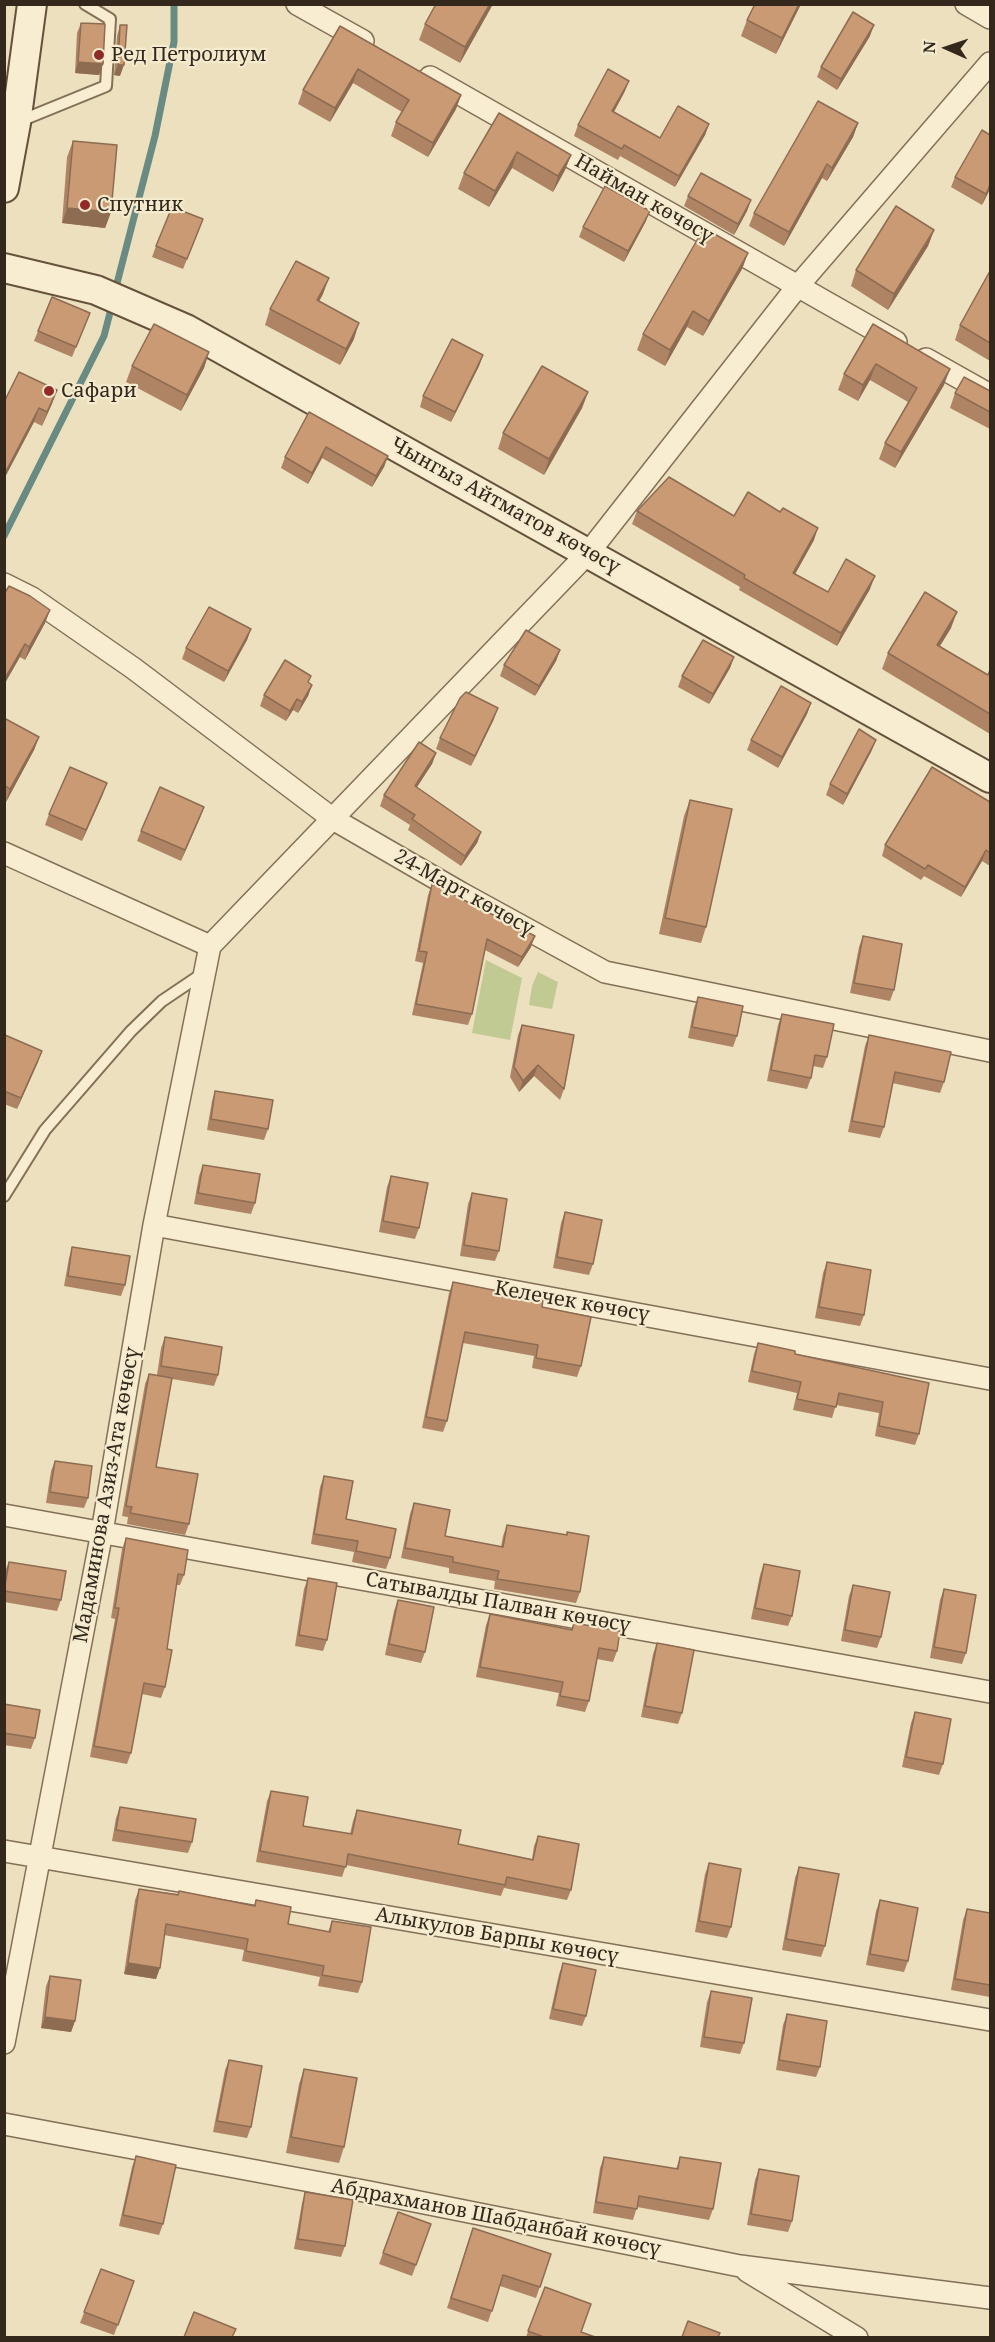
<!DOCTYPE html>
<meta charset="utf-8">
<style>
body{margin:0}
#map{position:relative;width:995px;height:2342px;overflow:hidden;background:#ece0be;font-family:"Noto Serif",serif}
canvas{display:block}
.frame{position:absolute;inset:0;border:6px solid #34281c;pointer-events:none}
.north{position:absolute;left:917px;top:18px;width:60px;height:60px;-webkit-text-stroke:4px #f4eace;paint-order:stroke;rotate:273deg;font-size:16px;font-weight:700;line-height:24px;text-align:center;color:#34281c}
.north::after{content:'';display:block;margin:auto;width:21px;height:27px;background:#34281c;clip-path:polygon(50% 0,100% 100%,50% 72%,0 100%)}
</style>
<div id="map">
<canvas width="995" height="2342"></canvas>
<div class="frame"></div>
<div class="north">N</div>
</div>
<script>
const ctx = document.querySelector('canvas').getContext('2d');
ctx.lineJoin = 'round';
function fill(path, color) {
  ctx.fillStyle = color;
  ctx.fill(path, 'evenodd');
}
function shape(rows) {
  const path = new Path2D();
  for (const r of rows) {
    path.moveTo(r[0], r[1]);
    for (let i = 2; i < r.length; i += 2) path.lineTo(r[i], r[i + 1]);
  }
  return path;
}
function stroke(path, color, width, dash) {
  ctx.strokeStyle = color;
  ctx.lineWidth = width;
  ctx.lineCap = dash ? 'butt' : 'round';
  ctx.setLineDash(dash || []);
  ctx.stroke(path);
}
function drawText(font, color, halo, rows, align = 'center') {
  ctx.font = font + ' "Noto Serif",serif';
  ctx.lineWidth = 4.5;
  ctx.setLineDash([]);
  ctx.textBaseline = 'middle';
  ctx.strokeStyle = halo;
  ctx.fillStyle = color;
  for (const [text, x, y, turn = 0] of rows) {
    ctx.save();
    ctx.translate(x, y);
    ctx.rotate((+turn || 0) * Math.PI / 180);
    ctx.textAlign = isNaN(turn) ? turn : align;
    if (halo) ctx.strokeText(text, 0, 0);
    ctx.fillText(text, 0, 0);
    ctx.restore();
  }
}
fill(shape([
 [486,960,522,978,510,1040,472,1033],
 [538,972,558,982,552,1009,529,1005,532,986]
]), '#c2ca93');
stroke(shape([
 [115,291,155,136,174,42,174,4],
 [4,536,104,336,112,305]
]), '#6a8b84', 7);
const lane = shape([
 [20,121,106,86,110,19,85,4],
 [4,1196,45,1130,131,1031,162,1001,202,974]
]);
const street = shape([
 [297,4,363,41],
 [966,4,990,18],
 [430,77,896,342],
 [926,359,990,395],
 [4,584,32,598,133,668,333,819,461,893,605,972,990,1051],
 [4,853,210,946],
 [210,946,589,552,797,287,990,63],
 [154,1225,990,1379],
 [4,1515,990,1692],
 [4,1851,990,2020],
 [4,2043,102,1532,154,1225,210,946],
 [4,2124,369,2192,740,2266,990,2298],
 [747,2271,857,2338]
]);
const secondary = shape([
 [4,188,16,123,32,4],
 [4,268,96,290,186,329,990,778]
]);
stroke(lane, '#847058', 14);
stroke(street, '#847058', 24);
stroke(secondary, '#66513b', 32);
stroke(lane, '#f8edd1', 10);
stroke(street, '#f8edd1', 21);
stroke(secondary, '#f8edd1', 28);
fill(shape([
 [436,4,493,4,460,63,419,40,425,24],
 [755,4,801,4,776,54,741,36,747,20],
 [81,23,103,64,99,75,75,73,77,33],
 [120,25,120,76,114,75,117,36],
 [340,26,461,95,456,109,428,157,391,136,396,122,402,112,353,83,330,122,298,104,303,90],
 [870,36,837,90,817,77,821,67],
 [625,91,614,112,660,138,709,124,705,135,675,187,620,156,618,160,574,136,578,125],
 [499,113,571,155,565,170,553,192,512,168,489,207,458,189,464,173],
 [858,123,853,137,827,181,822,178,784,246,749,226,754,213],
 [73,141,111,212,105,228,62,223,67,157],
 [955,177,990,189,982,205,951,187],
 [688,196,751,200,747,211,734,235,684,206],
 [646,221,624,262,579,237,583,227],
 [199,230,183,269,152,257,156,246],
 [934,230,928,246,888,310,851,286,856,270],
 [748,253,742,269,703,336,687,327,665,366,637,350,643,334],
 [990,271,990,361,955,340,960,325],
 [323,294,319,301,354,339,340,365,265,325,270,309],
 [90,313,72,357,34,341,38,331],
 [873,324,944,385,895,468,879,459,885,443,908,402,870,380,858,401,838,390,844,374],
 [209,352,204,368,181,411,126,382,132,366],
 [483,355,479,366,451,422,420,407,423,396],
 [57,390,42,426,34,422,4,479,4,402],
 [990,391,990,429,950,408,955,393],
 [588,392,582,408,544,475,498,449,503,433],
 [309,412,388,456,384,467,372,487,322,458,308,484,281,468,285,457],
 [637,511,734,516,814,540,795,574,828,592,870,589,837,646,739,590,740,587,632,524],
 [4,594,50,610,45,623,25,660,20,657],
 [951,628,940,646,988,675,990,670,990,734,882,669,888,653],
 [251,629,247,640,224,682,182,659,186,648],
 [560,650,556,661,535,696,500,676,504,665],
 [734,657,730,668,709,704,678,687,682,676],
 [309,683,312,685,308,696,298,713,293,710,286,721,260,706,264,695],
 [811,703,807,714,778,768,747,750,751,740],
 [4,718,39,737,34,750,6,802,4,801],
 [494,719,471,766,436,749,440,738],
 [872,750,843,805,826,795,830,784],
 [436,753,432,764,417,787,481,832,477,843,461,866,408,830,410,825,380,806,384,795],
 [103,794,82,841,45,825,49,814],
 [690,800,706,927,701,943,659,934,684,816],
 [990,802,990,866,982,861,961,897,924,876,921,880,882,856,885,845],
 [204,807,181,861,137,841,141,831],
 [432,884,531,947,518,967,485,950,472,1014,468,1025,412,1015,423,963,415,961,428,895],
 [863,936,894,990,890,1001,850,993,859,947],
 [698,997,737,1036,733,1047,688,1038,694,1008],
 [782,1014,827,1057,823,1068,813,1066,811,1078,807,1089,767,1081,778,1025],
 [522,1025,564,1089,560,1100,534,1076,519,1092,510,1077,518,1035],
 [869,1035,944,1082,940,1093,892,1083,884,1127,880,1138,848,1132,865,1046],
 [4,1036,38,1062,17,1109,4,1104],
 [215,1091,268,1129,264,1140,207,1130,212,1101],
 [203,1165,255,1203,251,1214,194,1204,199,1176],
 [391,1176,419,1228,415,1239,379,1232,387,1187],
 [472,1193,499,1251,495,1261,460,1256,468,1204],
 [565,1212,593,1264,589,1275,553,1268,561,1223],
 [72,1247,125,1285,121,1296,64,1286,69,1258],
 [827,1262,864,1315,860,1326,815,1318,823,1273],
 [453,1282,581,1366,577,1377,532,1368,534,1356,463,1343,447,1421,443,1432,422,1428,449,1293],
 [165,1337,218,1375,214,1386,172,1379,156,1467,189,1524,185,1535,127,1524,128,1517,122,1516,145,1384,149,1374,157,1375,161,1348],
 [758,1343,795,1354,929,1383,919,1434,915,1445,875,1436,879,1413,836,1405,832,1418,793,1410,797,1393,748,1382,754,1354],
 [55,1461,88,1498,84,1508,46,1503,51,1471],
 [324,1476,346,1519,390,1558,386,1569,352,1562,354,1552,311,1544,320,1487],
 [414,1503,445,1536,501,1547,503,1536,507,1525,566,1535,567,1532,580,1592,576,1603,494,1589,495,1581,449,1573,449,1568,401,1558,410,1514],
 [126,1538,184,1575,180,1585,177,1585,167,1649,165,1687,161,1698,142,1694,131,1753,127,1764,90,1757,115,1619,111,1618,122,1549],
 [9,1562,61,1600,57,1611,4,1602,4,1573],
 [764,1564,792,1616,788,1626,751,1619,760,1575],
 [308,1578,327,1640,323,1651,295,1646,304,1589],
 [853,1585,881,1637,877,1648,841,1641,849,1596],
 [944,1589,966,1653,962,1664,930,1658,940,1600],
 [398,1600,425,1652,421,1663,385,1655,394,1611],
 [490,1614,571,1630,574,1623,617,1651,613,1662,597,1659,589,1701,585,1712,556,1706,559,1693,476,1677,486,1625],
 [657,1643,682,1713,678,1724,641,1717,653,1654],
 [4,1704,35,1738,31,1749,4,1745],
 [915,1712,943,1764,939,1775,902,1767,911,1723],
 [271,1791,303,1826,350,1834,353,1821,357,1810,458,1844,532,1859,534,1846,538,1836,571,1890,567,1900,504,1888,501,1896,346,1865,342,1877,256,1862,267,1801],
 [120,1807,192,1842,188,1853,112,1841,116,1818],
 [709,1863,731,1927,727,1938,695,1932,705,1874],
 [799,1867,825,1946,821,1957,782,1950,795,1878],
 [139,1889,178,1894,179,1891,254,1905,256,1900,288,1924,328,1932,332,1921,362,1982,358,1993,318,1986,320,1977,242,1961,244,1950,164,1935,156,1979,124,1974,135,1900],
 [880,1900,908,1961,904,1972,866,1965,876,1911],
 [967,1909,990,1913,990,1997,951,1990,963,1920],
 [563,1963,586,2016,582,2026,549,2019,559,1974],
 [50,1976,75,2021,71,2032,41,2028,46,1986],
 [711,1991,744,2043,740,2054,700,2047,707,2002],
 [787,2014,820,2067,816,2077,776,2070,783,2025],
 [229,2060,251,2127,247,2138,213,2132,225,2070],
 [304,2069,344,2147,339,2163,286,2153,299,2084],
 [136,2156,163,2224,159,2235,119,2226,132,2167],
 [604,2157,676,2169,680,2157,713,2209,709,2220,637,2207,633,2220,593,2213,600,2168],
 [759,2169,792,2221,788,2232,747,2225,755,2180],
 [305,2192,345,2246,341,2257,294,2249,302,2203],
 [398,2212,431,2224,412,2276,379,2264],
 [469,2239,551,2254,536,2298,500,2286,488,2322,447,2308],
 [101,2269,134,2281,114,2335,80,2323],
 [545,2287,581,2332,595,2337,526,2337]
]), '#ae8465');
fill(shape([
 [490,4,493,4,460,63,465,47],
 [799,4,801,4,776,54,782,38],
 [874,25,870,36,837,90,841,79],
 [78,62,103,64,99,75,75,73],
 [118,65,124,65,120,76,114,75],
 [358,69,353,83,330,122,335,108],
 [629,81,625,91,608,122,612,111],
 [461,95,456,109,428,157,433,143],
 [858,123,853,137,827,181,832,168],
 [709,124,705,135,675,187,679,176],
 [517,152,512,168,489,207,495,191],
 [571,155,565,170,553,192,558,176],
 [827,164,822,178,784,246,789,232],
 [990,185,990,189,982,205,986,194],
 [751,200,747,211,734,235,738,224],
 [67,208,111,212,105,228,62,223],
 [650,211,646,221,624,262,628,251],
 [934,230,928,246,888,310,894,294],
 [748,253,742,269,703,336,709,321],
 [329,278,323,294,311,316,317,300],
 [693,311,687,327,665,366,670,350],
 [359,323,354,339,340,365,346,349],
 [209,352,204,368,181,411,187,395],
 [483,355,479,366,451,422,455,412],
 [876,364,870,380,858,401,863,385],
 [950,369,944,385,895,468,901,452],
 [57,390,52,404,42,426,47,412],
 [588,392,582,408,544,475,549,459],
 [39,408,34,422,4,479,4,475],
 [326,447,322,458,308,484,312,473],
 [388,456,384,467,372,487,376,476],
 [818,528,814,540,789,585,793,573],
 [875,576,870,589,837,646,841,633],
 [50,610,45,623,25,660,29,647],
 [957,612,951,628,931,660,937,645],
 [251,629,247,640,224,682,228,671],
 [25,644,20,657,4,685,4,680],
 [560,650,556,661,535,696,539,686],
 [734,657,730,668,709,704,713,694],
 [312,685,308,696,298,713,302,702],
 [297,699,293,710,286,721,290,711],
 [811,703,807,714,778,768,782,757],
 [498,708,494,719,471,766,475,756],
 [39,737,34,750,6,802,10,789],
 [876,740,872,750,843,805,847,794],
 [436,753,432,764,411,796,415,786],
 [107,783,103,794,82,841,86,830],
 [204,807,200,818,181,861,185,850],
 [481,832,477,843,461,866,465,856],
 [986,850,982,861,961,897,965,887],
 [535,936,531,947,518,967,522,957],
 [42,1051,38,1062,17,1109,21,1098],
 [538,1065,534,1076,519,1092,523,1081],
 [128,1963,160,1968,156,1979,124,1974],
 [45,2017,75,2021,71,2032,41,2028]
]), '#8d6c52');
const building = shape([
 [436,4,490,4,465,47,425,24,436,4],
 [755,4,799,4,782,38,747,20,755,4],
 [853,12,874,25,841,79,821,67,853,12],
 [81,23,105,24,103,64,78,62,81,23],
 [120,25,127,25,124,65,118,65,120,25],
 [340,26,461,95,433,143,396,122,409,100,358,69,335,108,303,90,340,26],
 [608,69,629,81,612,111,660,138,678,106,709,124,679,176,624,145,622,149,578,125,608,69],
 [818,101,858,123,832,168,827,164,789,232,754,213,818,101],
 [499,113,571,155,558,176,517,152,495,191,464,173,499,113],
 [982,130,990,135,990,185,986,194,955,177,982,130],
 [73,141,117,145,111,212,67,208,73,141],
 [701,173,751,200,738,224,688,196,701,173],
 [605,186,650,211,628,251,583,227,605,186],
 [896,206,934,230,894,294,856,270,896,206],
 [172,207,203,219,187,259,156,246,172,207],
 [704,228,748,253,709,321,693,311,670,350,643,334,704,228],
 [296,261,329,278,317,300,359,323,346,349,270,309,296,261],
 [990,271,990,343,960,325,990,271],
 [52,297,90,313,76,347,38,331,52,297],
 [154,324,209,352,187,395,132,366,154,324],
 [873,324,950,369,901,452,885,443,917,388,876,364,863,385,844,374,873,324],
 [452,339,483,355,455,412,423,396,452,339],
 [542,366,588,392,549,459,503,433,542,366],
 [19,372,57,390,47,412,39,408,4,475,4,402,19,372],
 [964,377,990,391,990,412,955,393,964,377],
 [309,412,388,456,376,476,326,447,312,473,285,457,309,412],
 [669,477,734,516,748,492,780,512,783,508,818,528,793,573,828,592,846,559,875,576,841,633,744,578,745,575,637,511,669,477],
 [9,586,30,596,50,610,29,647,25,644,4,680,4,594,9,586],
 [925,592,957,612,937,645,988,675,990,670,990,714,888,653,925,592],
 [209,607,251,629,228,671,186,648,209,607],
 [526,630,560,650,539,686,504,665,526,630],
 [703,640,734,657,713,694,682,676,703,640],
 [285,660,311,676,308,682,312,685,302,702,297,699,290,711,264,695,285,660],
 [781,686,811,703,782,757,751,740,781,686],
 [466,692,498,708,475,756,440,738,460,698,466,692],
 [4,718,39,737,10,789,4,785,4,718],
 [859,729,876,740,847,794,830,784,859,729],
 [419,742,436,753,415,786,481,832,465,856,412,819,415,815,384,795,419,742],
 [70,767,107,783,86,830,49,814,70,767],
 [932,767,990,802,990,853,986,850,965,887,928,865,925,869,885,845,932,767],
 [160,787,204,807,185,850,141,831,160,787],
 [690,800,732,809,706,927,665,918,690,800],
 [432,884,535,936,522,957,487,939,472,1014,416,1004,427,952,419,951,432,884],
 [863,936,902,944,894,990,854,983,863,936],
 [698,997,743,1006,737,1036,692,1027,698,997],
 [782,1014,834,1024,827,1057,815,1055,811,1078,771,1070,782,1014],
 [522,1025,574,1035,564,1089,538,1065,523,1081,514,1067,522,1025],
 [5,1035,42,1051,21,1098,4,1091,5,1035],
 [869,1035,951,1052,944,1082,895,1072,884,1127,852,1121,869,1035],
 [215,1091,273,1100,268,1129,211,1119,215,1091],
 [203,1165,260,1174,255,1203,198,1193,203,1165],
 [391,1176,428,1183,419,1228,383,1221,391,1176],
 [472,1193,507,1199,499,1251,464,1245,472,1193],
 [565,1212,602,1220,593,1264,557,1257,565,1212],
 [72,1247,130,1256,125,1285,68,1276,72,1247],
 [827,1262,871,1270,864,1315,819,1307,827,1262],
 [453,1282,543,1300,542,1307,591,1317,581,1366,536,1358,538,1345,465,1332,447,1421,426,1417,453,1282],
 [165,1337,222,1347,218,1375,161,1366,165,1337],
 [758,1343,795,1351,795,1354,929,1383,919,1434,879,1426,883,1402,839,1393,836,1407,797,1399,801,1382,752,1371,758,1343],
 [149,1374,172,1378,156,1467,198,1474,189,1524,130,1513,132,1507,126,1506,149,1374],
 [55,1461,92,1466,88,1498,50,1492,55,1461],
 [324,1476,353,1481,346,1519,396,1529,390,1558,356,1551,358,1541,314,1534,324,1476],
 [414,1503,450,1510,445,1536,503,1547,507,1525,567,1535,567,1532,589,1536,580,1592,497,1579,499,1571,453,1562,453,1557,405,1548,414,1503],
 [126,1538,188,1550,184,1575,178,1574,167,1649,172,1650,165,1687,144,1683,131,1753,94,1746,119,1608,115,1608,126,1538],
 [9,1562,66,1571,61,1600,4,1591,9,1562],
 [764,1564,800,1571,792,1616,755,1608,764,1564],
 [308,1578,337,1583,327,1640,299,1635,308,1578],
 [853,1585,890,1592,881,1637,845,1630,853,1585],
 [944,1589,976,1595,966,1653,934,1647,944,1589],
 [398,1600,434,1607,425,1652,389,1644,398,1600],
 [490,1614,572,1630,574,1623,620,1631,617,1651,599,1648,589,1701,560,1696,563,1682,480,1667,490,1614],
 [657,1643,694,1650,682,1713,645,1706,657,1643],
 [4,1704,40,1710,35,1738,4,1733,4,1704],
 [915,1712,951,1719,943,1764,906,1757,915,1712],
 [271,1791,308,1797,303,1826,352,1834,357,1810,461,1830,458,1844,533,1860,538,1836,579,1844,571,1890,507,1877,505,1885,348,1854,346,1867,260,1851,271,1791],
 [120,1807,196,1819,192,1842,116,1830,120,1807],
 [709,1863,741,1869,731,1927,699,1921,709,1863],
 [799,1867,839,1874,825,1946,786,1939,799,1867],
 [139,1889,178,1895,179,1891,255,1906,256,1900,291,1907,288,1924,330,1932,332,1921,371,1927,362,1982,322,1975,324,1966,246,1951,248,1939,166,1924,160,1968,128,1963,139,1889],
 [880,1900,918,1908,908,1961,870,1954,880,1900],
 [967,1909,990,1913,990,1985,955,1979,967,1909],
 [563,1963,596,1970,586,2016,553,2009,563,1963],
 [50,1976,81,1980,75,2021,45,2017,50,1976],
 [711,1991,752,1998,744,2043,704,2037,711,1991],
 [787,2014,827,2021,820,2067,779,2060,787,2014],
 [229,2060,262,2066,251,2127,217,2121,229,2060],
 [304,2069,357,2078,344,2147,291,2137,304,2069],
 [136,2156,176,2165,163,2224,123,2215,136,2156],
 [604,2157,678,2169,680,2157,721,2163,713,2209,639,2196,637,2209,596,2202,604,2157],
 [759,2169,799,2176,792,2221,751,2214,759,2169],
 [305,2192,353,2200,345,2246,298,2239,305,2192],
 [398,2212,431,2224,416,2265,383,2253,398,2212],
 [473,2228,551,2254,540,2287,503,2275,492,2311,451,2298,473,2228],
 [101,2269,134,2281,118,2325,84,2312,101,2269],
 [545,2287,591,2304,581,2332,595,2337,544,2337,528,2331,545,2287],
 [194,2312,236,2329,232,2337,184,2337,194,2312],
 [688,2321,720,2333,718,2337,682,2337,688,2321]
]);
fill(building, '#ca9a75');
stroke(building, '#8d6c52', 1.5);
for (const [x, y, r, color] of [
 [99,55,6,"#912b29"],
 [85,205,6,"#912b29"],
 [49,391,6,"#912b29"]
]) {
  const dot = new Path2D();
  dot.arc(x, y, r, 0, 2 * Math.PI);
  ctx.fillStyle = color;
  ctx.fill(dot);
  stroke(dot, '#f4eace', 2);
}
drawText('20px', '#34281c', '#f4eace', [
 ["Ред Петролиум",111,55],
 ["Спутник",97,205],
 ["Сафари",61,391]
], 'left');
drawText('20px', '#34281c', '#f4eace', [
 ["Найман көчөсү",644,199,30],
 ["Чынгыз Айтматов көчөсү",505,506,29],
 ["24-Март көчөсү",464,893,29],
 ["Келечек көчөсү",572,1302,10],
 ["Мадаминова Азиз-Ата көчөсү",107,1495,-80],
 ["Сатывалды Палван көчөсү",498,1603,10],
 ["Алыкулов Барпы көчөсү",497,1936,10],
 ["Абдрахманов Шабданбай көчөсү",496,2218,11]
]);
</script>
